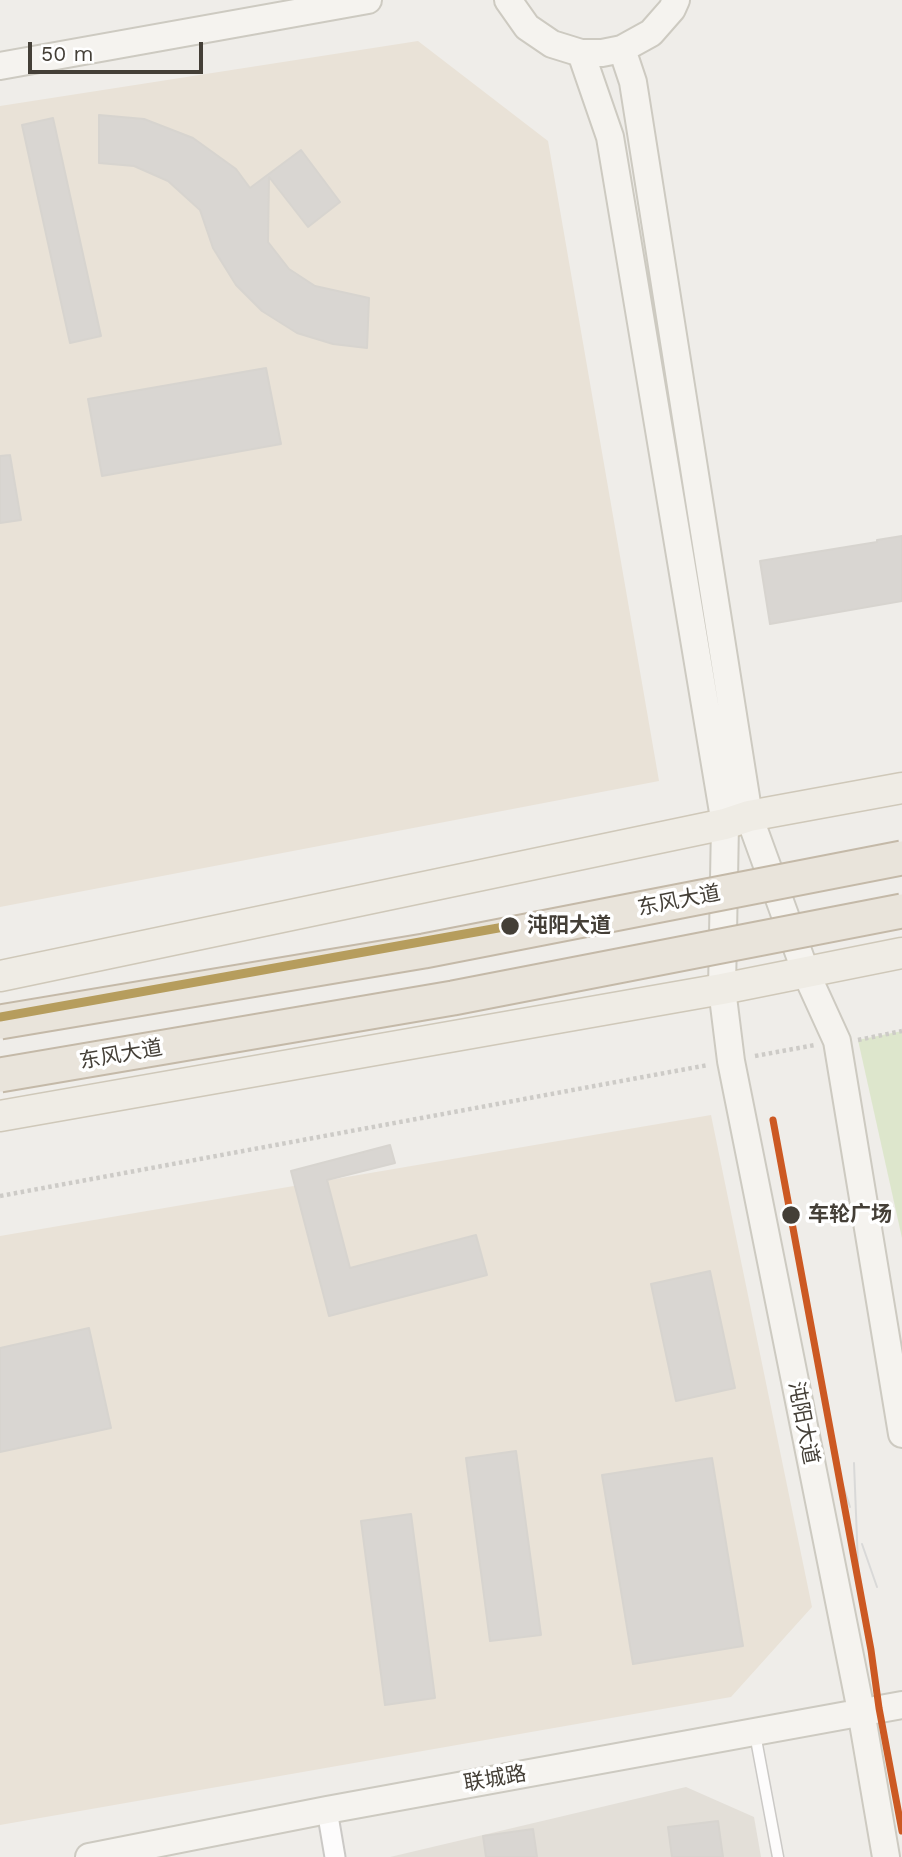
<!DOCTYPE html>
<meta charset="utf-8">
<style>
body{margin:0}
#map{position:relative;width:902px;height:1857px;overflow:hidden;background:#efede9;font-family:"Work Sans",sans-serif}
canvas{display:block}
.scale{position:absolute;left:28px;top:42px;width:175px;height:32px;box-sizing:border-box;border:4px solid #443f37;border-top:0;padding-left:9px;font-size:21px;line-height:24px;white-space:nowrap;color:#443f37;-webkit-text-stroke:5px #fff;paint-order:stroke}
</style>
<div id="map">
<canvas width="902" height="1857"></canvas>
<div class="scale">50 m</div>
</div>
<script>
const ctx = document.querySelector('canvas').getContext('2d');
ctx.lineJoin = 'round';
function fill(path, color) {
  ctx.fillStyle = color;
  ctx.fill(path, 'evenodd');
}
function shape(rows) {
  const path = new Path2D();
  for (const r of rows) {
    path.moveTo(r[0], r[1]);
    for (let i = 2; i < r.length; i += 2) path.lineTo(r[i], r[i + 1]);
  }
  return path;
}
function stroke(path, color, width, dash) {
  ctx.strokeStyle = color;
  ctx.lineWidth = width;
  ctx.lineCap = dash ? 'butt' : 'round';
  ctx.setLineDash(dash || []);
  ctx.stroke(path);
}
function drawText(font, color, halo, rows, align = 'center') {
  ctx.font = font + ' "Work Sans","Noto Sans SC",sans-serif';
  ctx.lineWidth = 7;
  ctx.setLineDash([]);
  ctx.textBaseline = 'middle';
  ctx.strokeStyle = halo;
  ctx.fillStyle = color;
  for (const [text, x, y, turn = 0] of rows) {
    ctx.save();
    ctx.translate(x, y);
    ctx.rotate((+turn || 0) * Math.PI / 180);
    ctx.textAlign = isNaN(turn) ? turn : align;
    if (halo) ctx.strokeText(text, 0, 0);
    ctx.fillText(text, 0, 0);
    ctx.restore();
  }
}
fill(shape([
 [686,1787,754,1817,761,1857,390,1857]
]), '#e3dfd8');
fill(shape([
 [418,41,548,141,659,781,0,907,0,106],
 [711,1115,812,1607,731,1697,0,1825,0,1236]
]), '#e9e2d7');
fill(shape([
 [902,1031,902,1238,858,1040]
]), '#dde6cc');
const building = shape([
 [99,115,144,119,193,138,236,169,250,188,301,150,340,202,308,227,269,177,268,242,289,269,315,286,369,298,367,348,333,344,297,333,262,311,236,285,213,248,200,210,168,181,134,166,99,163,99,115],
 [53,118,101,336,70,343,22,125,53,118],
 [266,368,281,444,102,476,88,399,266,368],
 [10,455,21,520,0,523,0,456,10,455],
 [902,536,902,601,770,624,760,561,877,542,877,540,902,536],
 [390,1145,395,1163,327,1180,350,1268,476,1235,487,1275,329,1316,291,1171,390,1145],
 [710,1271,735,1388,676,1401,651,1284,710,1271],
 [89,1328,111,1428,0,1452,0,1348,89,1328],
 [516,1451,541,1635,490,1641,466,1458,516,1451],
 [712,1458,743,1646,633,1664,602,1475,712,1458],
 [411,1514,435,1698,385,1705,361,1521,411,1514],
 [718,1821,723,1857,672,1857,668,1827,718,1821],
 [533,1829,537,1857,486,1857,483,1836,533,1829]
]);
fill(building, '#d9d6d2');
stroke(building, '#d7d4cf', 2);
const lane = shape([
 [755,1734,778,1857]
]);
const street = shape([
 [327,1810,335,1857]
]);
const secondary = shape([
 [508,0,527,27,552,44,581,53,602,53,622,49,651,33,672,9,676,0],
 [622,49,633,82,749,816,806,973,837,1041,902,1434],
 [581,53,610,137,725,824,722,989,731,1061,861,1711,886,1857],
 [0,66,368,0],
 [89,1857,327,1810,902,1705]
]);
const primary = shape([
 [0,976,725,824,749,816,902,788],
 [0,1116,722,989,902,953]
]);
stroke(lane, '#cbc9c6', 13);
stroke(street, '#cbc9c6', 23);
stroke(secondary, '#cdcac1', 30);
stroke(primary, '#cfc8b9', 33);
stroke(shape([
 [858,1040,902,1031],
 [755,1056,815,1045],
 [0,1196,708,1065]
]), '#cdcbc7', 4.5, [3.5, 3.5]);
stroke(lane, '#fdfcfc', 10);
stroke(street, '#fdfcfc', 19);
stroke(secondary, '#f5f3ef', 26);
stroke(primary, '#efece5', 30);
stroke(shape([
 [854,1463,859,1590],
 [837,1467,850,1507],
 [862,1544,877,1587]
]), '#d9d9d8', 2);
const highwayBridge = shape([
 [0,1022,424,951,902,858],
 [0,1075,453,998,902,911]
]);
stroke(highwayBridge, '#c4b9a8', 37, []);
stroke(highwayBridge, '#e9e4db', 33);
stroke(shape([
 [773,1120,871,1650,879,1708,902,1831]
]), '#cc5923', 7);
stroke(shape([
 [0,1017,515,925]
]), '#b69d5d', 9);
for (const [x, y, r, color] of [
 [510,926,10,"#443f37"],
 [791,1215,10,"#443f37"]
]) {
  const dot = new Path2D();
  dot.arc(x, y, r, 0, 2 * Math.PI);
  ctx.fillStyle = color;
  ctx.fill(dot);
  stroke(dot, '#fff', 2.5);
}
drawText('21px', '#443f37', '#fff', [
 ["东风大道",679,901,-11],
 ["东风大道",121,1055,-10],
 ["沌阳大道",803,1423,79],
 ["联城路",495,1779,-10]
]);
drawText('bold 21px', '#443f37', '#fff', [
 ["沌阳大道",527,926],
 ["车轮广场",808,1215]
], 'left');
</script>
